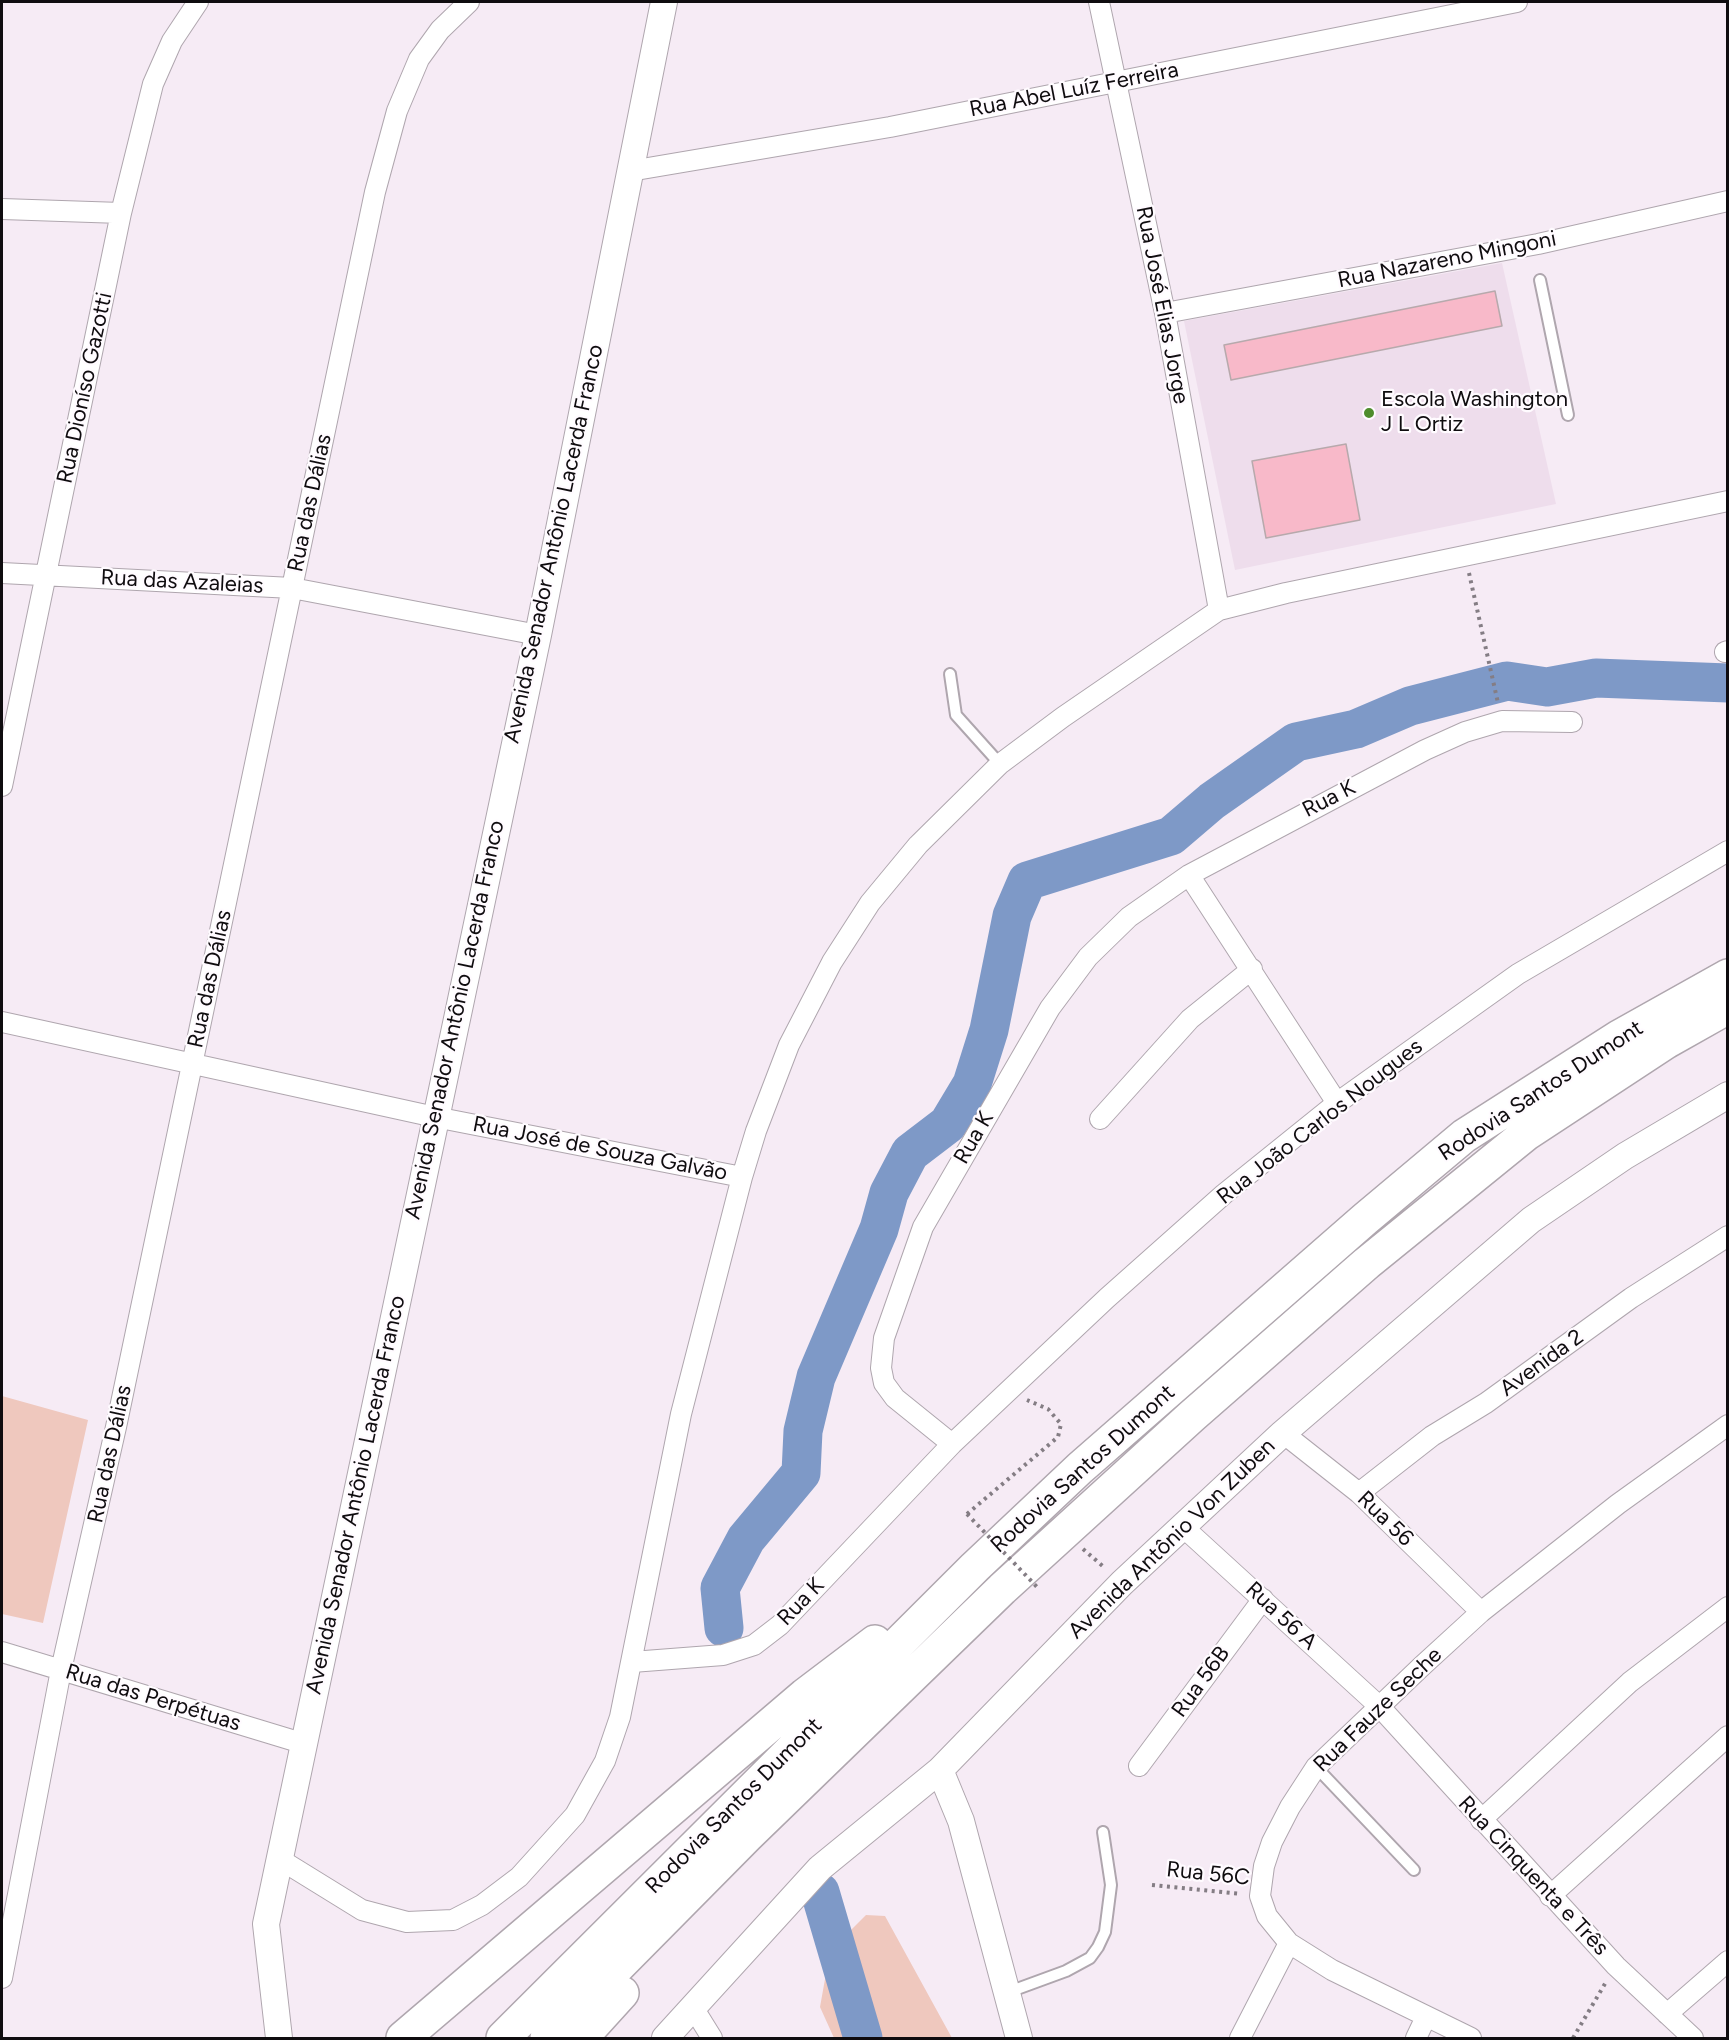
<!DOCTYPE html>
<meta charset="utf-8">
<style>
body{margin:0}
#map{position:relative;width:1729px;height:2040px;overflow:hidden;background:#f6ebf5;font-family:Figtree,sans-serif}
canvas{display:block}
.frame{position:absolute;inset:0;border:3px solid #0f0c0f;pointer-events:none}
</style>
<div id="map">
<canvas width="1729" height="2040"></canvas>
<div class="frame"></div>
</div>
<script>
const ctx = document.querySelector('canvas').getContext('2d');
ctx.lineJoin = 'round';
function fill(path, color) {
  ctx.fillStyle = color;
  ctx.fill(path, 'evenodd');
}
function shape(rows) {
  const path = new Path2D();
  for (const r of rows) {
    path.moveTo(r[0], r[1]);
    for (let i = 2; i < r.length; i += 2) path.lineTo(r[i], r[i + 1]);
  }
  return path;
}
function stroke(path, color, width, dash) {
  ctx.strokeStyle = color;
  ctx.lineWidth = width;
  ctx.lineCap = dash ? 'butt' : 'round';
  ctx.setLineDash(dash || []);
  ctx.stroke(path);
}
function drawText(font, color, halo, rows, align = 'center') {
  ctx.font = font + ' Figtree,sans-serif';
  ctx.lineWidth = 4.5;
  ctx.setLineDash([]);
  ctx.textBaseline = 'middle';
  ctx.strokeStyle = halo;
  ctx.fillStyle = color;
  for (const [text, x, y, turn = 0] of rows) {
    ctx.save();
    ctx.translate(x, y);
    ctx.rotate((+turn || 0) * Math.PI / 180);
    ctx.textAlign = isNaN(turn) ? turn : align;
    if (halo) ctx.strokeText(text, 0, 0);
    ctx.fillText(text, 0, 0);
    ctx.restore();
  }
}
fill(shape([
 [1502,263,1556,504,1235,570,1184,321]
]), '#eeddec');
fill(shape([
 [2,1396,88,1420,43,1623,2,1614],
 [866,1915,885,1916,952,2038,834,2038,820,2007,827,1968,843,1938]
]), '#efc8be');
stroke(shape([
 [724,1628,720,1588,746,1539,801,1473,803,1431,816,1377,879,1229,889,1193,910,1153,948,1124,972,1084,989,1030,1012,916,1027,881,1171,836,1212,801,1296,742,1356,729,1410,706,1507,681,1547,687,1596,678,1728,683],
 [820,1892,863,2038]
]), '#7e99c7', 39);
const building = shape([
 [1495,291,1502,326,1231,380,1224,345,1495,291],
 [1346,444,1360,520,1266,538,1252,461,1346,444]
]);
fill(building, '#f8b9c9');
stroke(building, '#b7a9ac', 1.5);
const service = shape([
 [1540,280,1568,415],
 [950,674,956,715,1000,764],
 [1316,1767,1414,1870],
 [1006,1993,1066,1971,1090,1958,1098,1947,1105,1932,1111,1885,1103,1832]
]);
const minor = shape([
 [1099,2,1165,313,1219,610],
 [630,171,890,127,1517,2],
 [2,209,121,213],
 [1165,313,1538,244,1728,201],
 [2,573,292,588,538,635],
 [1725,652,1728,651],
 [2,786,121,213,153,84,172,41,198,2],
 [1189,875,1337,1103],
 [2,1022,435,1117,742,1177],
 [1100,1119,1190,1019,1252,969],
 [1283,1433,1359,1493,1481,1612],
 [952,1444,895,1398,884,1383,881,1368,884,1338,923,1227,1050,1008,1088,957,1129,917,1189,875,1425,750,1465,732,1502,721,1572,722],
 [1359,1493,1432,1436,1486,1403,1631,1298,1728,1236],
 [1182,1526,1379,1706,1616,1966,1693,2038],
 [2,1652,305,1744],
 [632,1662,723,1655,754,1645,780,1625,952,1444,1107,1298,1224,1194,1337,1103,1518,974,1728,851],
 [1139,1766,1263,1599],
 [1481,1820,1630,1682,1728,1607],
 [281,1860,362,1910,407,1922,453,1920,482,1905,519,1877,575,1815,605,1761,620,1717,681,1414,742,1177,756,1131,789,1045,832,962,870,903,918,845,1000,764,1063,717,1219,610,1286,593,1728,501],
 [1550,1896,1728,1736],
 [2,1978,61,1670,116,1427,375,192,397,111,419,59,440,30,469,2],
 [694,2009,712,2038],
 [1667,2014,1728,1961],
 [1240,2038,1289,1943],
 [1416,2038,1426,2017],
 [1471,2038,1332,1970,1289,1943,1267,1916,1260,1896,1264,1866,1272,1842,1290,1807,1316,1767,1422,1666,1481,1612,1618,1504,1728,1425]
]);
const tertiary = shape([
 [940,1770,961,1821,1019,2038],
 [279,2038,266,1924,538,635,664,2],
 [665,2038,820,1868,940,1770,1122,1583,1283,1433,1531,1220,1625,1156,1728,1095]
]);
const motorway = shape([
 [403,2038,805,1695,875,1642],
 [503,2038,975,1567,1080,1468,1365,1219,1464,1136,1619,1037,1728,976],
 [547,2038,747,1836,1002,1589,1192,1416,1367,1263,1526,1134,1666,1042,1728,1007],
 [581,2038,622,1993]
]);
stroke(service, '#afa6ae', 14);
stroke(minor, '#afa6ae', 22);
stroke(tertiary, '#afa6ae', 28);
stroke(motorway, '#afa6ae', 36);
stroke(shape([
 [1469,573,1498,703],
 [967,1514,1058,1437,1061,1424,1048,1409,1027,1400],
 [1083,1549,1105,1568],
 [1152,1885,1241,1894],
 [1573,2038,1606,1982]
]), '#847d84', 4, [3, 4.5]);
stroke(service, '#fff', 10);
stroke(minor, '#fff', 20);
stroke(tertiary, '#fff', 26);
stroke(motorway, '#fff', 33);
stroke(shape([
 [967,1514,1038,1588]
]), '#847d84', 4, [3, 4.5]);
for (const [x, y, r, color] of [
 [1369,413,6,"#4f8d2d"]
]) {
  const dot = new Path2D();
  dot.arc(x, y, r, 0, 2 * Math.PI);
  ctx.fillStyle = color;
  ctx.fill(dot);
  stroke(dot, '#fffbff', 2);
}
drawText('22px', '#0f0c0f', '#fffbff', [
 ["Rua Abel Luíz Ferreira",1074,90,-11],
 ["Rua Nazareno Mingoni",1447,260,-11],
 ["Rua José Elias Jorge",1162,305,79],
 ["Rua Dioníso Gazotti",85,388,-78],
 ["Rua das Dálias",310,503,-78],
 ["Avenida Senador Antônio Lacerda Franco",554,544,-78],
 ["Rua das Azaleias",182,582,3],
 ["Rua K",1329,799,-27],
 ["Rua das Dálias",210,979,-78],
 ["Avenida Senador Antônio Lacerda Franco",455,1020,-78],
 ["Rodovia Santos Dumont",1541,1091,-33],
 ["Rua João Carlos Nougues",1320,1122,-38],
 ["Rua K",974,1138,-60],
 ["Rua José de Souza Galvão",600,1149,11],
 ["Avenida 2",1542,1363,-36],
 ["Rua das Dálias",110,1454,-78],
 ["Rodovia Santos Dumont",1083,1469,-42],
 ["Avenida Senador Antônio Lacerda Franco",356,1495,-78],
 ["Rua 56",1385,1519,44],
 ["Avenida Antônio Von Zuben",1172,1539,-44],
 ["Rua K",801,1602,-46],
 ["Rua 56 A",1281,1616,43],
 ["Rua 56B",1201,1682,-54],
 ["Rua das Perpétuas",153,1698,17],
 ["Rua Fauze Seche",1378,1710,-44],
 ["Rodovia Santos Dumont",734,1806,-45],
 ["Rua 56C",1208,1874,6],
 ["Rua Cinquenta e Três",1533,1876,47]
]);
drawText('22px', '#0f0c0f', '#fffbff', [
 ["Escola Washington",1381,400],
 ["J L Ortiz",1381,425]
], 'left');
</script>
